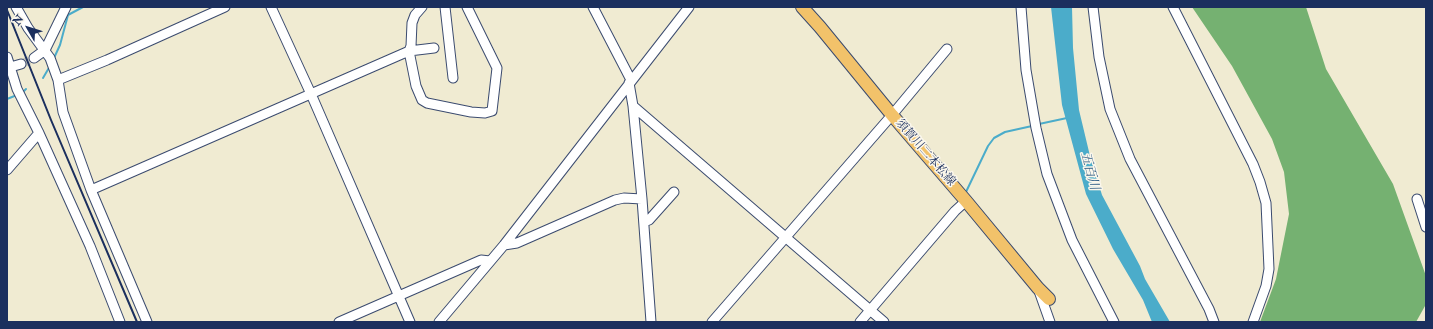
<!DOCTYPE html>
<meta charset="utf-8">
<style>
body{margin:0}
#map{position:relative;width:1433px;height:329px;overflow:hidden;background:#f0ebd2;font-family:"IM FELL Double Pica",serif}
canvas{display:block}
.frame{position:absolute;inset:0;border:8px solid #1b2f5e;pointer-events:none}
.north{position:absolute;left:8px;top:8px;width:40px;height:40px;-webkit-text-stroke:3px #fbf7ec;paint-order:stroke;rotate:309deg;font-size:11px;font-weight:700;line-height:16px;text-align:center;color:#1b2f5e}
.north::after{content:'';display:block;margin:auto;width:14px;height:18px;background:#1b2f5e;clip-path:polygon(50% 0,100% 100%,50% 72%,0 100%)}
</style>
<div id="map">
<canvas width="1433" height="329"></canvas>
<div class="frame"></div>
<div class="north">N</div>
</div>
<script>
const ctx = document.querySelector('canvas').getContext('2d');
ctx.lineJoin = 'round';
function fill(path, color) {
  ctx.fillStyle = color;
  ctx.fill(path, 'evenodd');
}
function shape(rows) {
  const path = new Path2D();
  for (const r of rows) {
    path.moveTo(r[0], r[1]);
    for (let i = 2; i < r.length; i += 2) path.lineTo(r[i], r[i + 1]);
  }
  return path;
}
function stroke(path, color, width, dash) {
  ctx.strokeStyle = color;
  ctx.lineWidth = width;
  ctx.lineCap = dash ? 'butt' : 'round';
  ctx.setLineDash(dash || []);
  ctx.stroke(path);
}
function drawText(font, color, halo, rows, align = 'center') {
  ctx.font = font + ' "IM FELL Double Pica","Noto Serif JP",serif';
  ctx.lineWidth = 3;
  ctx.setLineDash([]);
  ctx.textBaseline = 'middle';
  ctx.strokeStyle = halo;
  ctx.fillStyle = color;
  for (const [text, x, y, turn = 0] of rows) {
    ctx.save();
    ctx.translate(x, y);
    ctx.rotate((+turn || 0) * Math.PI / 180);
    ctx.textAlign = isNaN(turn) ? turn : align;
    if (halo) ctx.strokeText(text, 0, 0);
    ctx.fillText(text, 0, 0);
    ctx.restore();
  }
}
fill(shape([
 [1192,7,1306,7,1326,69,1393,184,1426,276,1425,306,1416,322,1260,322,1276,279,1289,214,1284,172,1272,139,1232,66]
]), '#75b171');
fill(shape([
 [1051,7,1072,7,1073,48,1079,110,1090,156,1102,195,1140,266,1145,279,1170,322,1152,322,1143,300,1113,249,1086,194,1062,105]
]), '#4bacca');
stroke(shape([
 [54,58,60,45,68,15,83,7],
 [43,78,50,66],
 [23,92,26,89],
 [7,99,17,95],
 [1039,124,1067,118],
 [965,194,988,146,994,138,1005,132,1032,126]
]), '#4bacca', 2);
stroke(shape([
 [21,64,34,58]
]), '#c5c5bb', 9, [9, 4.5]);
const minor = shape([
 [16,7,28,28,50,58,58,80,63,112,91,190,147,322],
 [271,7,311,94,410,322],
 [445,7,453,78],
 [593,7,631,80],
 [1021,7,1026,70,1036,128,1047,174,1072,240,1114,322],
 [1093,7,1099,57,1110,109,1130,159,1209,309,1214,322],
 [1173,7,1253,164,1260,182,1266,203,1269,269,1266,286,1253,322],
 [434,48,409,51,416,86,422,100,427,103,471,112,485,113,492,111,497,68,467,7],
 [7,57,17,89,39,133,90,246,120,322],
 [34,58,45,50,66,7],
 [7,68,21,64],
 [58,80,107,60,225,7],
 [629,83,633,106,642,199,651,322],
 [633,106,884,322],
 [7,170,39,133],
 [91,190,409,51,411,46,412,23,415,15,422,7],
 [1417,199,1426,227],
 [644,222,649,220,674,192],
 [504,245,517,243,615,200,624,198,642,199],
 [1039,291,1050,322],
 [339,322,481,260,490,261],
 [439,322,504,245,689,7],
 [712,322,892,115,947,49],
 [860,322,955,211,966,201]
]);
const major = shape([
 [802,7,820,27,892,115,966,201,1038,288,1049,299]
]);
stroke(minor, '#3b4b6f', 11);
stroke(major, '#3b4b6f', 14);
stroke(minor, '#fff', 9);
stroke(major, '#f2c26a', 12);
stroke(shape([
 [7,10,51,120,137,322]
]), '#1b2f5e', 2);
drawText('12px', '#1b2f5e', '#fbf7ec', [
 ["須賀川二本松線",925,153,49]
]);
drawText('italic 13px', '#2c5b84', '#fbf7ec', [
 ["五百川",1089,171,75]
]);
</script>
